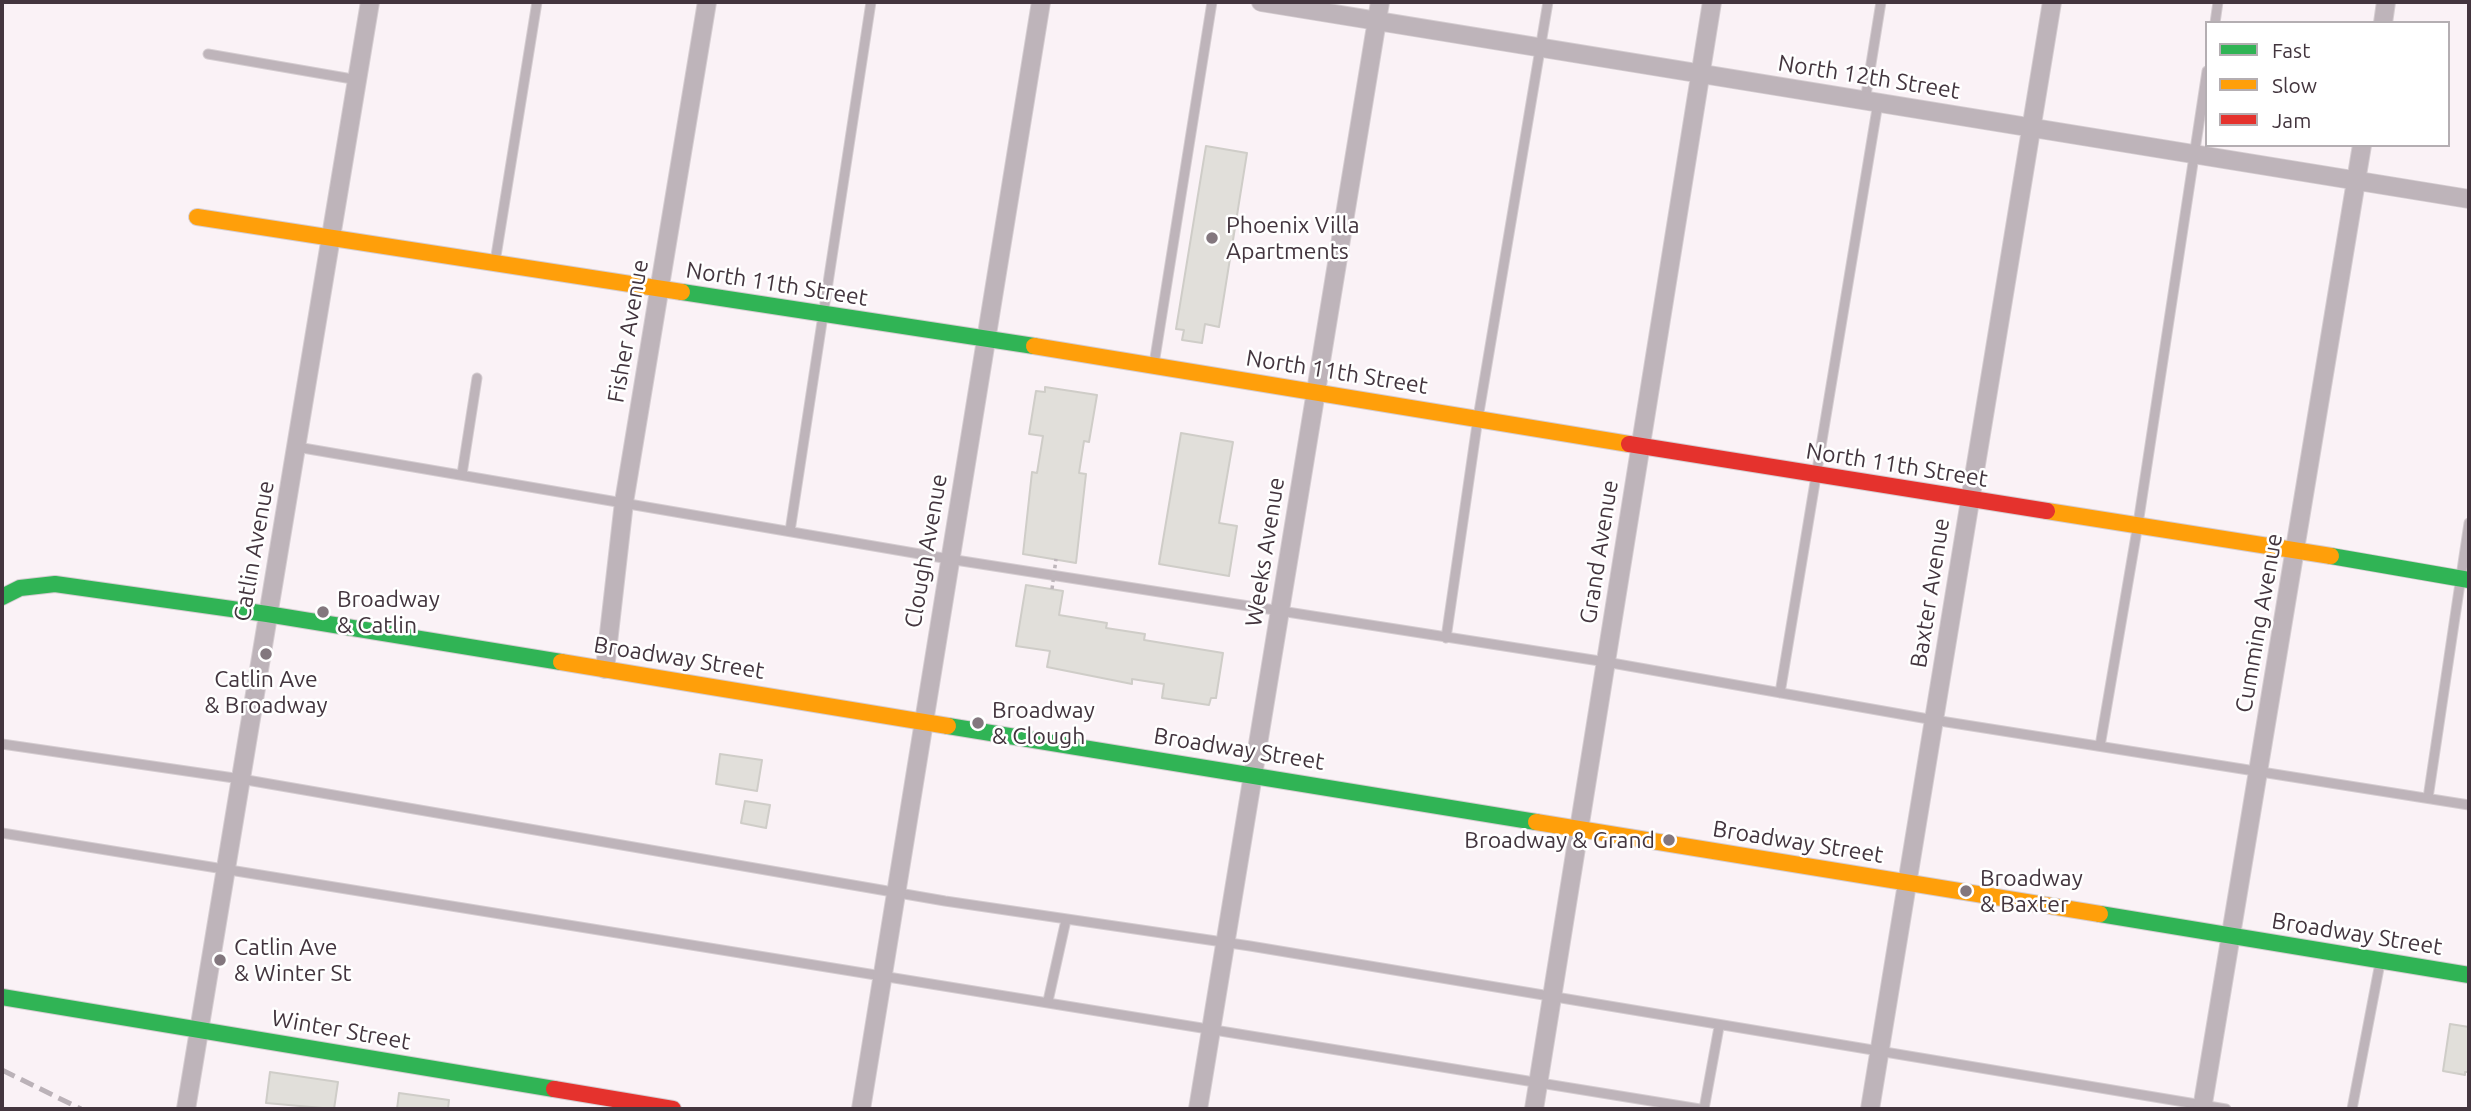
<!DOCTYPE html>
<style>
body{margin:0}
#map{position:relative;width:2471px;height:1111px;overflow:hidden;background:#faf2f6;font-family:Ubuntu,sans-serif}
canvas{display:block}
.frame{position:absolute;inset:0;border:4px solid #43353e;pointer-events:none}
.legend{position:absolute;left:2205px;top:21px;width:245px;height:126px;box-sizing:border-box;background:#fff;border:2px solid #b4aeb2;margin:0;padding:9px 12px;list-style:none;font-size:21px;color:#43353e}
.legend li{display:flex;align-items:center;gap:14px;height:35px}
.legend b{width:35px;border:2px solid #b4aeb2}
</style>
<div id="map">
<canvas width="2471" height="1111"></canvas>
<div class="frame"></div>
<ul class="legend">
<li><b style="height:9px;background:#30b455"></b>Fast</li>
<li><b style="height:9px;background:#ff9f0a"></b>Slow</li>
<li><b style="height:9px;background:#e5322d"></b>Jam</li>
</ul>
</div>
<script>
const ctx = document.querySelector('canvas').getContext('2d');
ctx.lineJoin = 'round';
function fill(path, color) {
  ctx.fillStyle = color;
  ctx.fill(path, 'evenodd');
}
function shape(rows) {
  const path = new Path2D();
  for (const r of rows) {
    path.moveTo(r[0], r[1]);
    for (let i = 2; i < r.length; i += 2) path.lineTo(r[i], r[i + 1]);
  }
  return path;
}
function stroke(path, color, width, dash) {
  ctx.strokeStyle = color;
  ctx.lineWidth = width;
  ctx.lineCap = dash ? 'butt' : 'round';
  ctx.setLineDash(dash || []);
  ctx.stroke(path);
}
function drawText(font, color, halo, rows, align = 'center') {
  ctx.font = font + ' Ubuntu,sans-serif';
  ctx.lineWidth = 5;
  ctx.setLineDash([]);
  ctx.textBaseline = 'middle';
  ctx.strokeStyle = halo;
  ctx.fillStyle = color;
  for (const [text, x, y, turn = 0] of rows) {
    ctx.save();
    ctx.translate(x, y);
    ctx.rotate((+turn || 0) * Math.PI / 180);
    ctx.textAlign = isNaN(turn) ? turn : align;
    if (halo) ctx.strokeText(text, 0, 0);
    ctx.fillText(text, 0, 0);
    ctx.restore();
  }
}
const building = shape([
 [1206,146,1247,153,1219,327,1205,324,1202,343,1182,340,1184,330,1176,329,1206,146],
 [1045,387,1097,395,1089,442,1084,441,1079,473,1086,474,1076,563,1023,554,1032,472,1037,473,1043,436,1029,434,1036,391,1045,392,1045,387],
 [1181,433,1233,442,1219,523,1237,526,1229,576,1159,564,1181,433],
 [1026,585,1063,591,1059,615,1107,623,1106,628,1145,634,1144,640,1223,653,1216,698,1211,698,1209,705,1162,698,1164,684,1132,679,1132,684,1047,667,1050,651,1016,646,1026,585],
 [720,754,762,760,757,791,716,784,720,754],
 [745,801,770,805,766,828,741,823,745,801],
 [2450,1024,2469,1027,2469,1072,2465,1072,2465,1075,2443,1071,2450,1024],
 [270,1072,338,1082,334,1109,266,1103,270,1072],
 [399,1093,449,1100,448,1109,397,1109,399,1093]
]);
fill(building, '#e1dfda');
stroke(building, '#cfcdc8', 2);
const lane = shape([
 [2215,23,2218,2],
 [208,54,358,80],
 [1865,101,1881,2],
 [495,262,537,2],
 [1154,364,1212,2],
 [297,447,949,559,1606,662,1934,720,2469,805],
 [462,474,477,378],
 [790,531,871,2],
 [1446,638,1478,418,1548,2],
 [1780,693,1878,103],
 [2,744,241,779,945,901,1250,946,2226,1109],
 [2100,746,2138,524,2207,71],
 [2428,798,2469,523],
 [2,833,1700,1109],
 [1048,1001,1066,920],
 [1704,1109,1719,1027],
 [2352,1109,2380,963]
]);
const street = shape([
 [1261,2,2469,199],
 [2383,23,2386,2],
 [605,669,624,502,707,2],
 [186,1109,370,2],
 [861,1109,1041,2],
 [1198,1109,1380,2],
 [1534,1109,1712,2],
 [1870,1109,2052,2],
 [2202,1109,2362,145]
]);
const fast = shape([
 [682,292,1034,346],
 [2331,556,2469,580],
 [2,597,20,588,55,584,267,614,561,662],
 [948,726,1536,822],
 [2100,914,2469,975],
 [2,997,554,1089]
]);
const slow = shape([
 [197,217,682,292],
 [1034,346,1629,444],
 [2047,511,2331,556],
 [561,662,948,726],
 [1536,822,2100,914]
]);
const jam = shape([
 [1629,444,2047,511],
 [554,1089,673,1109]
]);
stroke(lane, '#d5cdd1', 11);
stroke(street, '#d5cdd1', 20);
stroke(fast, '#d5cdd1', 18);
stroke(slow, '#d5cdd1', 18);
stroke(jam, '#d5cdd1', 18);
stroke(lane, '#beb4ba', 9);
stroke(street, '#beb4ba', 18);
stroke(fast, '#30b455', 16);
stroke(slow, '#ff9f0a', 16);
stroke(jam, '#e5322d', 16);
stroke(shape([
 [2,1070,81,1109]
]), '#bbb2b8', 5, [14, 7]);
stroke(shape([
 [1052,589,1056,559]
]), '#beb6bb', 3.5, [3.5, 3.5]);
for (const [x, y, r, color] of [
 [1212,238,7,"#83777e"],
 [323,612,7,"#83777e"],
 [266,654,7,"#83777e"],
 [978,723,7,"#83777e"],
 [1669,840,7,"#83777e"],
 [1966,891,7,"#83777e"],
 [220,960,7,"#83777e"]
]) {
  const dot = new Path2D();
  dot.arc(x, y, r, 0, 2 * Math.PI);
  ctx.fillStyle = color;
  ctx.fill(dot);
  stroke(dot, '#fff', 2.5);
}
drawText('23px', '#43353e', '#fff', [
 ["North 12th Street",1869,77,9],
 ["North 11th Street",777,284,9],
 ["Fisher Avenue",628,331,-80],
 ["North 11th Street",1337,372,9],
 ["North 11th Street",1897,465,9],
 ["Catlin Avenue",254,551,-80],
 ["Clough Avenue",926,551,-80],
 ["Weeks Avenue",1265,552,-81],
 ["Grand Avenue",1599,552,-81],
 ["Baxter Avenue",1930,593,-81],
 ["Cumming Avenue",2259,623,-80],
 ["Broadway Street",679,658,9],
 ["Broadway Street",1239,749,9],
 ["Broadway Street",1798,842,9],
 ["Broadway Street",2357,934,9],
 ["Winter Street",341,1030,10]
]);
drawText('23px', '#43353e', '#fff', [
 ["Phoenix Villa",1226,225],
 ["Apartments",1226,251],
 ["Broadway",337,599],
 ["& Catlin",337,625],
 ["Catlin Ave",266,679,"center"],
 ["& Broadway",266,705,"center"],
 ["Broadway",992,710],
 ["& Clough",992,736],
 ["Broadway & Grand",1655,840,"right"],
 ["Broadway",1980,878],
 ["& Baxter",1980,904],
 ["Catlin Ave",234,947],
 ["& Winter St",234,973]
], 'left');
</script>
